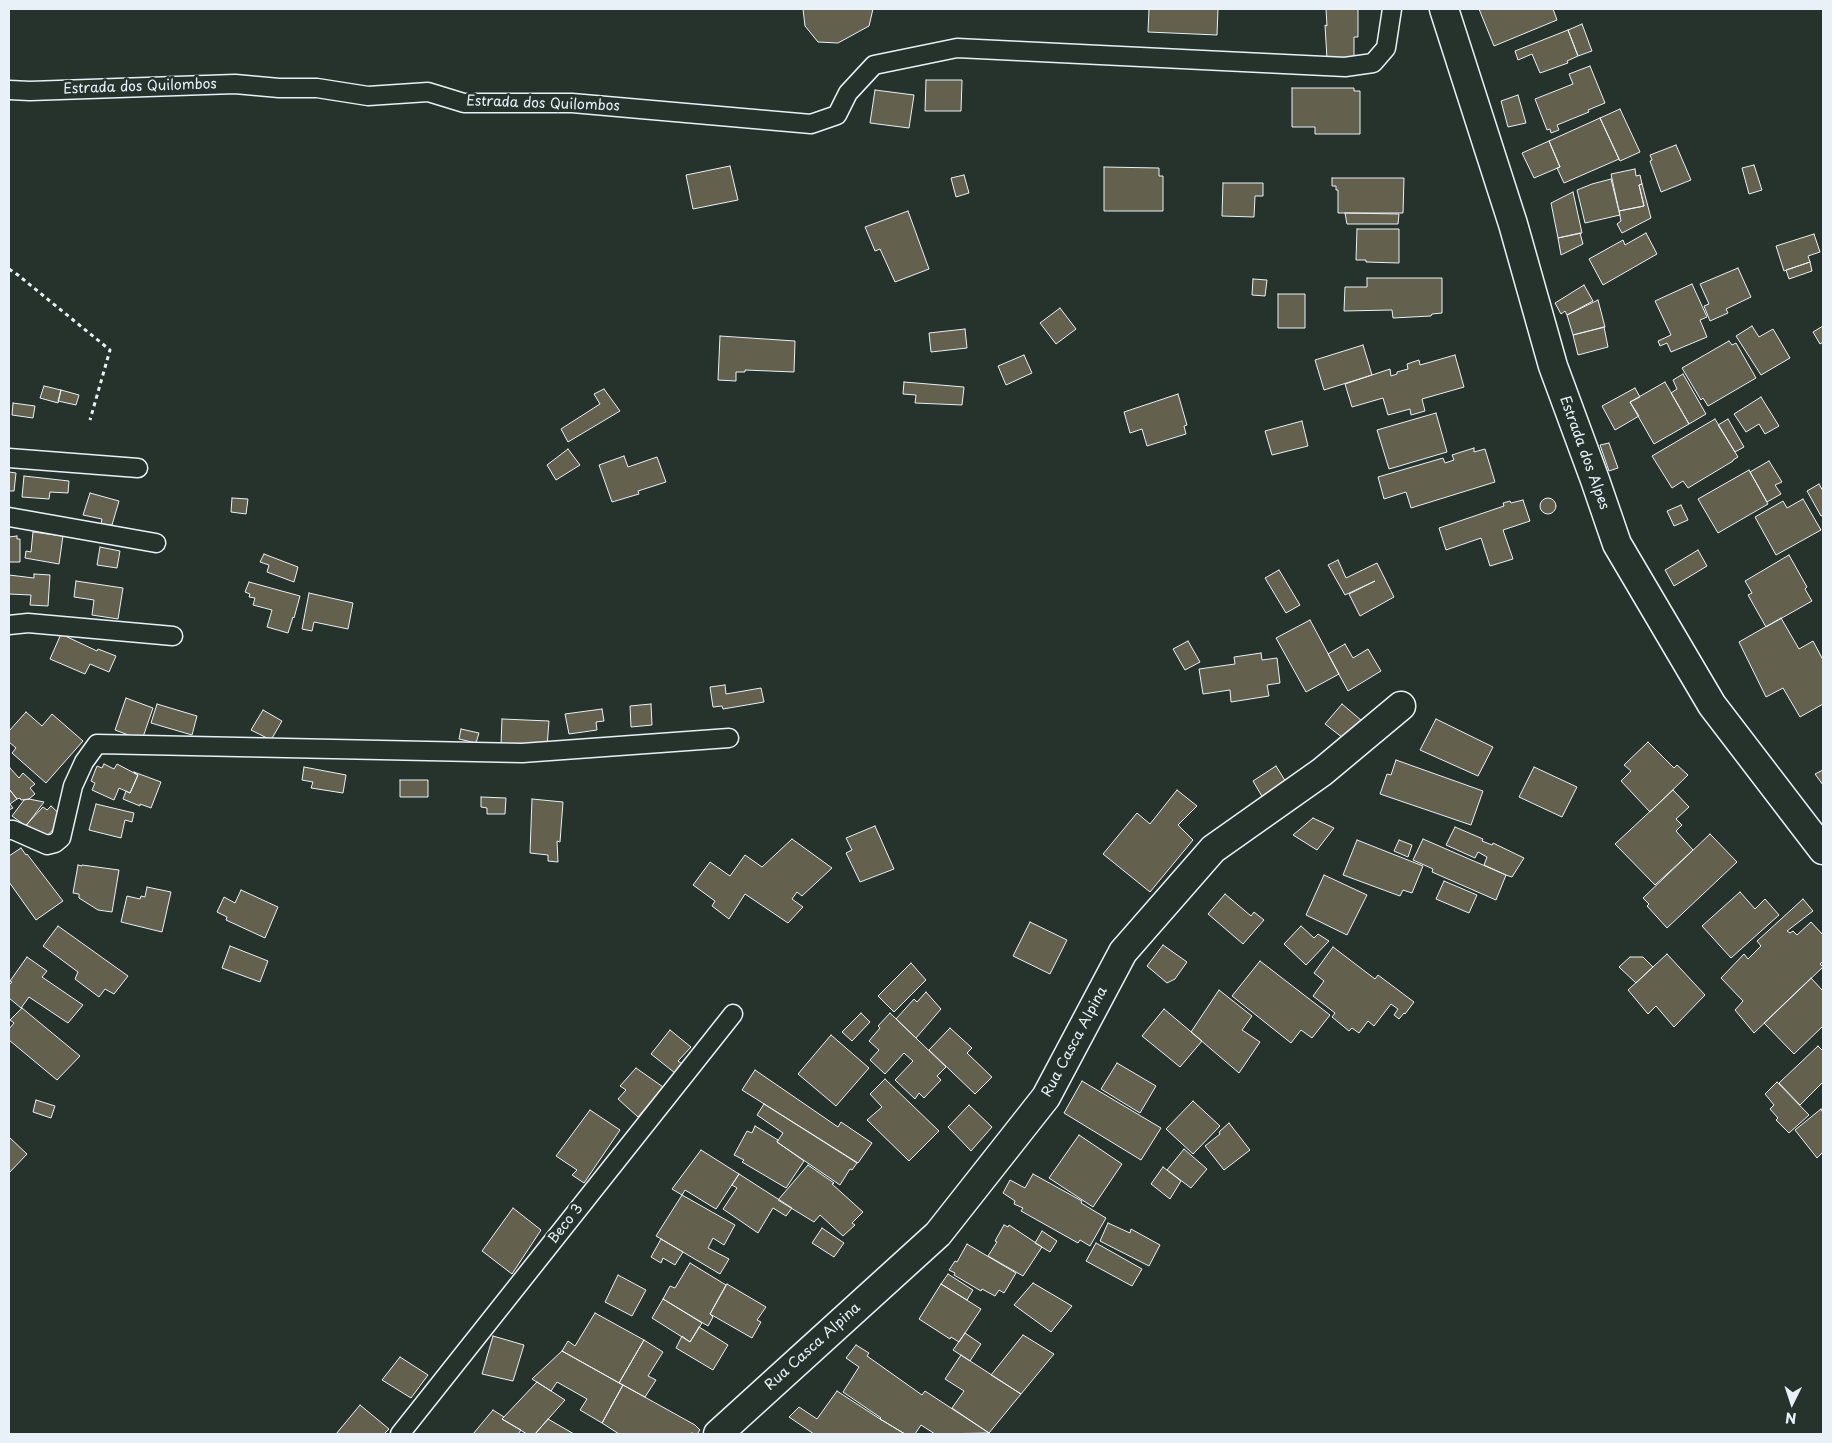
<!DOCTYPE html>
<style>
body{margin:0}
#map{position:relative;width:1832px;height:1443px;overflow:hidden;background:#26332d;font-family:"Playpen Sans",sans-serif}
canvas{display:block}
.frame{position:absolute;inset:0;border:10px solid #e8f1f8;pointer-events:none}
.north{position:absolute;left:1767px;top:1378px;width:50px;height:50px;-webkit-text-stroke:4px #26332d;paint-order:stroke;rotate:184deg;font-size:14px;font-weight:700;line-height:20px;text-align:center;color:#e8f1f8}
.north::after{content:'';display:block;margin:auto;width:18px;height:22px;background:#e8f1f8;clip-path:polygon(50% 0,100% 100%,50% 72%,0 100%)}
</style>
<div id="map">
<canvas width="1832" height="1443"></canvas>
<div class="frame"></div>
<div class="north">N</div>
</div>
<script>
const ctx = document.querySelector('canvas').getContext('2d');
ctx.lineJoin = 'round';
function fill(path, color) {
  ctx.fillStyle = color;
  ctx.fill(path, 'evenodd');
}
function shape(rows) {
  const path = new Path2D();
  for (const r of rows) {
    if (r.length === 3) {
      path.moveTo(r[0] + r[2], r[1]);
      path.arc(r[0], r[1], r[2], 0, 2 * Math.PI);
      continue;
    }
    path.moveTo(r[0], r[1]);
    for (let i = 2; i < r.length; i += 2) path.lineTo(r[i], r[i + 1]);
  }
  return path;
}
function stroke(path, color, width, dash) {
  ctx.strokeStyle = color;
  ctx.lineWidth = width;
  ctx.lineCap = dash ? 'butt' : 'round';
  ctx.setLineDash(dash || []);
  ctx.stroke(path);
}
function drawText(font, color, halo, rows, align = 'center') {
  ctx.font = font + ' "Playpen Sans",sans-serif';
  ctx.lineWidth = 5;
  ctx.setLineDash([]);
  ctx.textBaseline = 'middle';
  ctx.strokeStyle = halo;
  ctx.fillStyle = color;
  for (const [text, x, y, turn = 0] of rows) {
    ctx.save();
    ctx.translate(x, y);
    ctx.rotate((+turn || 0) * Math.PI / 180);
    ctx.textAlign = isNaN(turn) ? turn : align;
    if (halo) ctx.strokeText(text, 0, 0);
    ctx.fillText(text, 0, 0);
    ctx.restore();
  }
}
const building = shape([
 [803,9,873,9,869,26,838,43,818,42,805,26,803,9],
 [1149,9,1218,9,1217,35,1148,32,1149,9],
 [1326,9,1358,9,1358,37,1354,37,1354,59,1327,59,1325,25,1327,26,1326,9],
 [1479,9,1553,9,1557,20,1494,46,1479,9],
 [1582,24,1592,51,1578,56,1568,30,1582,24],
 [1568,30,1578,56,1567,61,1568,63,1540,73,1532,54,1518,60,1515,51,1568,30],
 [1590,66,1605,103,1588,110,1589,112,1557,125,1559,130,1551,133,1550,129,1547,130,1535,99,1573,84,1569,74,1590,66],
 [926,80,962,80,961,111,925,111,926,80],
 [1292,88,1354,88,1354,91,1360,91,1360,134,1315,134,1315,127,1292,127,1292,88],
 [875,90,914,95,909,128,870,123,875,90],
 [1518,95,1526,123,1508,127,1501,101,1518,95],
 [1620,109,1640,152,1620,161,1600,118,1620,109],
 [1600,118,1619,159,1564,183,1557,168,1560,167,1549,141,1600,118],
 [1549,141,1560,167,1534,178,1522,153,1549,141],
 [1676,145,1691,180,1661,192,1650,161,1652,160,1650,155,1676,145],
 [1754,165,1762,190,1749,194,1742,168,1754,165],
 [730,166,738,200,693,209,686,175,730,166],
 [1104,167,1159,168,1159,176,1163,176,1163,211,1104,211,1104,167],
 [1635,169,1636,176,1640,175,1642,184,1639,185,1644,206,1619,211,1611,174,1635,169],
 [964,175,969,193,956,197,951,178,964,175],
 [1332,178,1404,178,1403,213,1338,213,1338,190,1336,190,1336,186,1332,186,1332,178],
 [1611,179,1620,215,1585,223,1577,190,1592,184,1611,179],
 [1223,183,1263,183,1263,196,1255,196,1254,217,1222,216,1223,183],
 [1642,184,1651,218,1622,233,1617,224,1621,221,1619,211,1644,206,1639,185,1642,184],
 [1573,192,1582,233,1558,238,1551,203,1573,192],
 [908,211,929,269,895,282,880,249,875,251,865,227,908,211],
 [1345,213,1399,214,1398,224,1347,224,1345,213],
 [1357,229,1399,229,1399,263,1366,262,1366,260,1356,260,1357,229],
 [1580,233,1583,244,1561,255,1558,238,1580,233],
 [1646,233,1657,254,1603,285,1589,259,1623,240,1625,245,1646,233],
 [1814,234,1820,252,1808,256,1810,262,1784,271,1776,246,1814,234],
 [1810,262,1812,271,1789,279,1786,270,1810,262],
 [1738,268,1751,297,1726,309,1728,313,1710,321,1704,306,1709,304,1700,284,1738,268],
 [1367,278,1442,278,1442,313,1432,314,1431,316,1393,318,1392,310,1344,311,1345,287,1367,287,1367,278],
 [1253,279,1267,280,1265,296,1252,295,1253,279],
 [1692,284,1707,317,1700,320,1707,337,1671,352,1667,343,1660,346,1658,341,1671,335,1655,301,1692,284],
 [1584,285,1593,301,1567,315,1565,311,1561,314,1555,303,1584,285],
 [1278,294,1305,294,1305,328,1278,328,1278,294],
 [1598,300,1605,327,1573,335,1567,315,1598,300],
 [1060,308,1076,329,1056,344,1040,323,1060,308],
 [1752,326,1759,337,1773,329,1790,358,1761,375,1736,336,1752,326],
 [1823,326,1823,342,1820,344,1813,332,1823,326],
 [1604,327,1608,347,1578,355,1573,335,1604,327],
 [965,329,967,348,931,352,929,333,965,329],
 [720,336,795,341,794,372,745,370,745,372,736,372,736,381,718,380,720,336],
 [1729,341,1732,345,1736,343,1756,378,1708,406,1703,398,1701,400,1682,368,1729,341],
 [1363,345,1372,375,1324,390,1315,360,1363,345],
 [1024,355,1032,373,1006,385,998,366,1024,355],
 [1455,355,1464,387,1422,399,1425,411,1411,415,1410,409,1388,415,1383,398,1352,407,1345,384,1390,369,1391,376,1397,374,1397,372,1408,369,1407,364,1419,360,1420,365,1455,355],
 [1683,374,1706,414,1689,424,1671,393,1677,389,1673,380,1683,374],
 [904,382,964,387,962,405,915,403,916,395,903,394,904,382],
 [1665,382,1689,424,1654,444,1630,402,1665,382],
 [44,386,61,390,58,403,40,398,44,386],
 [1635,388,1640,397,1630,402,1639,416,1615,430,1602,406,1635,388],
 [604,389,620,411,568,442,561,429,600,404,594,394,604,389],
 [61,390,79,395,76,405,58,401,61,390],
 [1178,394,1187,425,1184,426,1186,434,1147,446,1142,429,1130,433,1124,412,1178,394],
 [1761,397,1779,426,1765,434,1759,424,1746,432,1734,414,1761,397],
 [13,403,35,406,33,418,12,415,13,403],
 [1436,413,1447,452,1389,469,1377,430,1436,413],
 [1715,419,1738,457,1733,460,1733,461,1688,488,1683,481,1672,488,1652,456,1715,419],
 [1728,419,1744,447,1735,452,1718,425,1728,419],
 [1302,421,1308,446,1272,455,1265,431,1302,421],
 [1609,443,1618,468,1609,471,1600,445,1609,443],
 [1474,448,1474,452,1485,449,1495,482,1411,508,1406,492,1384,499,1378,477,1443,458,1445,463,1454,460,1452,455,1474,448],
 [568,449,580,465,556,480,547,465,568,449],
 [624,456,628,467,657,457,666,482,638,491,639,494,612,502,599,465,624,456],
 [1769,461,1782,482,1775,485,1781,494,1767,502,1750,472,1769,461],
 [1749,470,1768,504,1718,533,1698,499,1749,470],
 [9,472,16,473,14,491,9,491,9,472],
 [24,476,69,481,68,493,50,492,49,499,22,497,24,476],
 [1819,484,1823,491,1823,515,1821,516,1807,491,1819,484],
 [90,493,119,501,112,525,101,524,102,519,83,515,90,493],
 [232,498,248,499,246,514,231,512,232,498],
 [1548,506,8],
 [1803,499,1821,530,1776,555,1755,517,1783,501,1787,508,1803,499],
 [1523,500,1530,521,1503,530,1513,559,1490,566,1481,538,1446,550,1439,528,1504,506,1503,503,1510,501,1511,503,1523,500],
 [1681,505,1688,520,1674,526,1667,511,1681,505],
 [33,532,63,536,59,564,25,558,26,551,31,552,33,532],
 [17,536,17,539,20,539,20,562,9,562,9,537,17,536],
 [100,547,120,551,117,568,97,565,100,547],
 [1698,550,1707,566,1674,586,1665,570,1698,550],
 [264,554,298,567,294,582,267,572,269,565,260,562,264,554],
 [1789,555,1807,587,1805,589,1812,601,1766,627,1748,595,1752,593,1745,581,1789,555],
 [1338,560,1346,578,1377,563,1394,597,1360,616,1349,594,1375,581,1345,595,1328,565,1338,560],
 [1279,570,1300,605,1286,613,1265,578,1279,570],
 [34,574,50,575,48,606,30,605,31,595,9,594,9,575,34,578,34,574],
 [76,581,123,588,118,619,92,615,94,600,74,597,76,581],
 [249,582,300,596,294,618,293,617,288,633,267,627,272,610,253,605,255,598,249,597,250,594,245,592,249,582],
 [309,593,353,603,348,629,314,622,312,631,302,629,309,593],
 [1781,618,1799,649,1813,641,1823,660,1823,704,1800,717,1783,688,1766,697,1739,642,1781,618],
 [1310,620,1339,674,1306,692,1276,638,1310,620],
 [61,634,97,651,98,649,116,656,109,672,90,664,85,674,50,659,61,634],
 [1188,641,1200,662,1185,670,1173,649,1188,641],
 [1345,644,1353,658,1368,649,1381,671,1348,691,1328,654,1345,644],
 [1261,653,1262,660,1277,658,1280,683,1267,685,1269,696,1231,702,1230,690,1203,694,1199,669,1235,664,1234,657,1261,653],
 [725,685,726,694,761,688,764,702,723,709,722,706,713,707,710,687,725,685],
 [126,698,153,708,142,740,115,730,126,698],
 [157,704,197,716,192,735,151,723,157,704],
 [651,704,652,725,631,727,630,706,651,704],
 [1342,704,1362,721,1343,738,1325,724,1342,704],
 [602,709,604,721,596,722,597,730,569,734,565,714,602,709],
 [263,710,282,721,271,740,251,730,263,710],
 [26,712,42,726,52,714,83,741,46,783,12,753,16,748,9,742,9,731,26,712],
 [502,719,549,721,547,747,501,745,502,719],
 [1436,719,1493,747,1478,776,1420,750,1436,719],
 [461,729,479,733,476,743,459,739,461,729],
 [1648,742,1674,768,1677,765,1688,775,1650,812,1621,781,1631,771,1624,765,1648,742],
 [1396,760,1483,791,1471,825,1380,794,1387,774,1391,775,1396,760],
 [104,764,114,769,117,764,138,775,130,793,119,788,114,800,92,790,95,783,91,781,97,766,102,768,104,764],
 [1276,766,1286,782,1263,798,1253,781,1276,766],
 [304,767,346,775,343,793,311,788,313,782,302,780,304,767],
 [1534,767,1577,787,1562,817,1519,797,1534,767],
 [10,768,19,778,23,773,35,784,30,788,35,794,29,799,21,800,20,798,17,799,9,789,9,769,10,768],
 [1823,770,1823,785,1815,774,1823,770],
 [134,772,161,782,151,808,140,804,140,806,123,799,126,791,130,793,138,775,134,773,134,772],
 [400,780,428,780,428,797,400,797,400,780],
 [9,789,17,799,10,804,13,808,9,810,9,789],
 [1177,790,1197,806,1178,825,1193,840,1150,892,1103,854,1137,813,1150,824,1177,790],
 [1673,790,1689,807,1676,819,1682,825,1676,831,1693,850,1655,885,1615,844,1673,790],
 [481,797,506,798,505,814,487,814,487,808,481,807,481,797],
 [29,799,44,802,26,826,12,816,24,800,29,799],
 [532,799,563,802,560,842,557,841,558,862,548,861,548,855,530,853,532,799],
 [96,804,134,813,132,822,125,820,121,838,89,830,96,804],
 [51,806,64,818,43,840,26,825,43,807,47,810,51,806],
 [1313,818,1334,828,1317,850,1293,835,1313,818],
 [875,826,894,869,860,882,846,853,852,850,846,838,875,826],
 [1455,827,1483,839,1482,841,1492,845,1493,843,1524,858,1512,877,1506,875,1484,865,1487,857,1478,852,1475,858,1446,845,1455,827],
 [1710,834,1737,862,1667,928,1647,906,1649,904,1643,898,1710,834],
 [792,839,832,868,802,896,797,892,792,899,803,907,788,923,745,894,729,919,712,906,715,901,693,885,710,862,730,876,745,855,762,867,792,839],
 [1423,839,1506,875,1496,900,1432,872,1433,869,1413,860,1423,839],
 [1357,840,1423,866,1412,893,1403,890,1400,896,1343,875,1357,840],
 [1399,840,1412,845,1408,857,1394,851,1399,840],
 [21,848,26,855,27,854,63,901,36,920,9,882,9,856,21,848],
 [78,865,82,866,82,865,119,870,112,912,98,910,79,898,79,894,73,893,78,865],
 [1324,875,1367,895,1347,935,1306,915,1324,875],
 [1444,881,1477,895,1469,913,1436,899,1444,881],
 [147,887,171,892,162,932,121,922,127,896,140,899,141,896,145,897,147,887],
 [241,890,278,907,265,938,226,920,227,917,217,912,224,897,235,903,241,890],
 [1740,892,1755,909,1765,899,1779,915,1731,958,1702,926,1740,892],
 [1225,894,1251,916,1254,912,1264,920,1243,944,1208,914,1225,894],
 [1803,899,1813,911,1787,931,1790,933,1793,931,1797,935,1811,922,1823,935,1823,961,1820,964,1823,967,1754,1033,1735,1010,1743,1001,1721,978,1744,954,1748,959,1761,946,1757,941,1803,899],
 [1030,922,1067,940,1050,974,1013,956,1030,922],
 [58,926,128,976,114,994,105,989,99,997,75,979,78,972,43,946,58,926],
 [1301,926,1314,938,1318,934,1329,941,1306,965,1284,944,1301,926],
 [1163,945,1187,962,1175,979,1167,983,1147,966,1163,945],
 [230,946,268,961,260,982,222,968,230,946],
 [1333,947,1375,979,1378,975,1414,1002,1405,1014,1404,1013,1399,1019,1394,1015,1398,1009,1391,1004,1374,1026,1368,1021,1359,1033,1352,1028,1349,1031,1332,1017,1335,1013,1313,996,1324,981,1314,973,1333,947],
 [1667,954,1705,995,1674,1027,1656,1006,1648,1014,1628,990,1667,954],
 [27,957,47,971,42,977,83,1005,68,1023,29,997,21,1008,9,998,9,985,12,982,10,981,27,957],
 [1630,957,1643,957,1653,967,1636,983,1619,967,1630,957],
 [1260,961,1330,1015,1312,1038,1301,1030,1291,1043,1232,996,1260,961],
 [911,963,926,980,894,1012,878,996,911,963],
 [1811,978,1823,991,1823,1026,1794,1054,1764,1023,1811,978],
 [1219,990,1252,1016,1242,1030,1260,1042,1239,1073,1191,1032,1219,990],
 [926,992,941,1009,916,1038,896,1019,914,999,917,1002,926,992],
 [22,1008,80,1056,57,1080,9,1040,9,1029,14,1023,10,1020,22,1008],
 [1164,1009,1202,1041,1180,1067,1142,1036,1164,1009],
 [861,1013,870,1022,852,1041,842,1032,861,1013],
 [890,1013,946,1067,937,1076,941,1080,924,1098,919,1093,915,1099,895,1080,913,1061,904,1053,885,1074,870,1060,879,1050,869,1041,880,1028,878,1026,890,1013],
 [950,1028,972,1048,967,1053,992,1077,975,1094,929,1050,950,1028],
 [670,1030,691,1047,678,1061,682,1064,675,1073,651,1054,670,1030],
 [831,1035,869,1068,836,1106,798,1074,831,1035],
 [1818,1046,1823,1051,1823,1082,1800,1105,1779,1083,1818,1046],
 [1117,1063,1156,1086,1140,1113,1101,1089,1117,1063],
 [636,1068,663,1087,638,1117,618,1099,626,1090,620,1086,636,1068],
 [755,1070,838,1127,841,1122,872,1143,858,1163,742,1090,755,1070],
 [885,1079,939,1131,909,1161,867,1120,882,1107,870,1094,885,1079],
 [1082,1081,1161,1128,1141,1160,1064,1113,1082,1081],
 [1777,1082,1809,1115,1789,1133,1776,1120,1778,1118,1770,1109,1774,1105,1765,1094,1777,1082],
 [36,1100,55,1106,51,1118,33,1112,36,1100],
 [1193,1101,1220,1126,1193,1154,1166,1129,1193,1101],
 [764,1104,857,1163,852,1170,850,1169,840,1185,777,1142,783,1133,757,1115,764,1104],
 [969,1105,992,1127,971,1151,948,1127,969,1105],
 [1821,1109,1823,1113,1823,1152,1817,1158,1795,1130,1821,1109],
 [590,1110,620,1130,584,1183,572,1175,577,1170,556,1156,590,1110],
 [1229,1123,1250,1150,1224,1170,1205,1146,1220,1134,1219,1132,1229,1123],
 [755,1126,778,1140,777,1142,804,1161,786,1188,742,1162,744,1160,734,1155,747,1131,752,1133,755,1126],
 [1079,1135,1122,1164,1093,1207,1049,1178,1079,1135],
 [9,1137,27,1154,9,1173,9,1137],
 [1184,1149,1207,1169,1191,1188,1167,1170,1184,1149],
 [701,1150,739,1174,716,1209,685,1190,682,1195,672,1189,701,1150],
 [808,1165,834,1183,832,1184,863,1212,852,1223,855,1225,843,1236,820,1215,814,1222,778,1200,808,1165],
 [1163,1167,1181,1181,1170,1199,1151,1184,1163,1167],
 [739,1174,792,1208,786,1216,773,1208,758,1233,723,1209,737,1188,732,1185,739,1174],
 [1033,1174,1082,1201,1081,1203,1106,1218,1090,1246,1080,1240,1078,1243,1021,1211,1023,1208,1014,1204,1015,1201,1003,1193,1010,1180,1025,1188,1033,1174],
 [682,1195,735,1225,724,1245,713,1238,708,1248,729,1259,720,1274,656,1236,682,1195],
 [513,1208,541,1230,512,1274,482,1251,513,1208],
 [1108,1223,1130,1233,1131,1229,1160,1245,1149,1266,1100,1241,1108,1223],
 [1004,1225,1008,1227,1009,1225,1042,1247,1023,1276,988,1256,997,1242,995,1241,1004,1225],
 [822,1228,844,1243,834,1257,812,1243,822,1228],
 [1042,1231,1057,1241,1050,1252,1035,1243,1042,1231],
 [661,1239,683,1252,675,1265,663,1258,661,1263,651,1257,661,1239],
 [1096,1243,1142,1269,1132,1286,1086,1261,1096,1243],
 [967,1244,1016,1273,1004,1293,999,1290,995,1296,982,1289,981,1291,954,1275,955,1273,949,1270,955,1261,957,1262,967,1244],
 [690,1263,726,1285,710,1314,713,1317,708,1326,663,1299,670,1286,675,1288,690,1263],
 [948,1274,973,1290,967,1300,941,1284,948,1274],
 [618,1275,646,1290,632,1316,605,1302,618,1275],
 [1033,1283,1072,1306,1051,1332,1014,1305,1033,1283],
 [727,1284,766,1307,757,1320,761,1322,752,1338,710,1314,727,1284],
 [941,1284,981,1309,959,1342,951,1337,950,1339,919,1319,941,1284],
 [663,1299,702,1323,690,1342,652,1318,663,1299],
 [595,1313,644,1340,619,1383,562,1351,568,1341,575,1346,595,1313],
 [699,1327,728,1345,713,1370,676,1348,682,1336,690,1342,699,1327],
 [965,1333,981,1344,970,1361,953,1350,965,1333],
 [1023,1335,1054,1354,1021,1394,991,1375,1023,1335],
 [493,1336,524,1345,513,1381,482,1374,493,1336],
 [644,1340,663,1352,648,1376,656,1380,645,1397,619,1383,644,1340],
 [856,1345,869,1353,867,1356,922,1395,925,1391,989,1433,935,1434,921,1425,915,1434,905,1434,880,1419,881,1418,843,1392,859,1367,846,1358,856,1345],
 [562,1351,623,1385,602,1423,580,1410,587,1399,557,1382,551,1391,532,1379,562,1351],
 [961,1355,1021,1394,989,1433,952,1408,964,1391,945,1379,961,1355],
 [400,1357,428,1375,411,1398,382,1380,400,1357],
 [537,1382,565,1400,535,1434,527,1434,502,1419,537,1382],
 [623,1385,695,1425,700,1430,697,1434,691,1433,690,1434,619,1434,602,1423,623,1385],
 [837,1391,880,1419,905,1434,814,1434,789,1417,799,1407,817,1419,837,1391],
 [360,1405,389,1429,384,1434,336,1434,360,1405],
 [493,1410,504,1417,502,1419,521,1430,518,1434,473,1434,493,1410],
 [548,1419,574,1434,535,1434,548,1419]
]);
fill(building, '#64604e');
stroke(building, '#e8f1f8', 1);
const lane = shape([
 [9,90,30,91,235,84,279,88,317,88,368,96,428,92,464,103,572,103,811,124,837,115,848,93,874,65,957,48,1345,67,1373,63,1386,48,1392,9],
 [9,458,138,468],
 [9,517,156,543],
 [9,625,28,623,173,636],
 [9,830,13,830,47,845,55,843,61,838,73,786,84,762,97,744,522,753,729,738],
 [400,1434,733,1014]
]);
const street = shape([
 [718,1434,938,1234,1046,1097,1123,952,1213,849,1322,772,1401,706]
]);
const secondary = shape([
 [1444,9,1513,224,1553,366,1595,480,1617,544,1712,705,1823,850]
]);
stroke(lane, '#e8f1f8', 21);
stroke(street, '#e8f1f8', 31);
stroke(secondary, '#e8f1f8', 31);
stroke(shape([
 [9,269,18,275,110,350,90,420]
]), '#e8f1f8', 3, [4, 4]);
stroke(lane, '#26332d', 18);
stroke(street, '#26332d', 28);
stroke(secondary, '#26332d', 28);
drawText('14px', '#e8f1f8', '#26332d', [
 ["Estrada dos Quilombos",140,87,-2],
 ["Estrada dos Quilombos",543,104,2],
 ["Estrada dos Alpes",1584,453,70],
 ["Rua Casca Alpina",1075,1042,-62],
 ["Beco 3",566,1224,-52],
 ["Rua Casca Alpina",813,1347,-42]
]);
</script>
